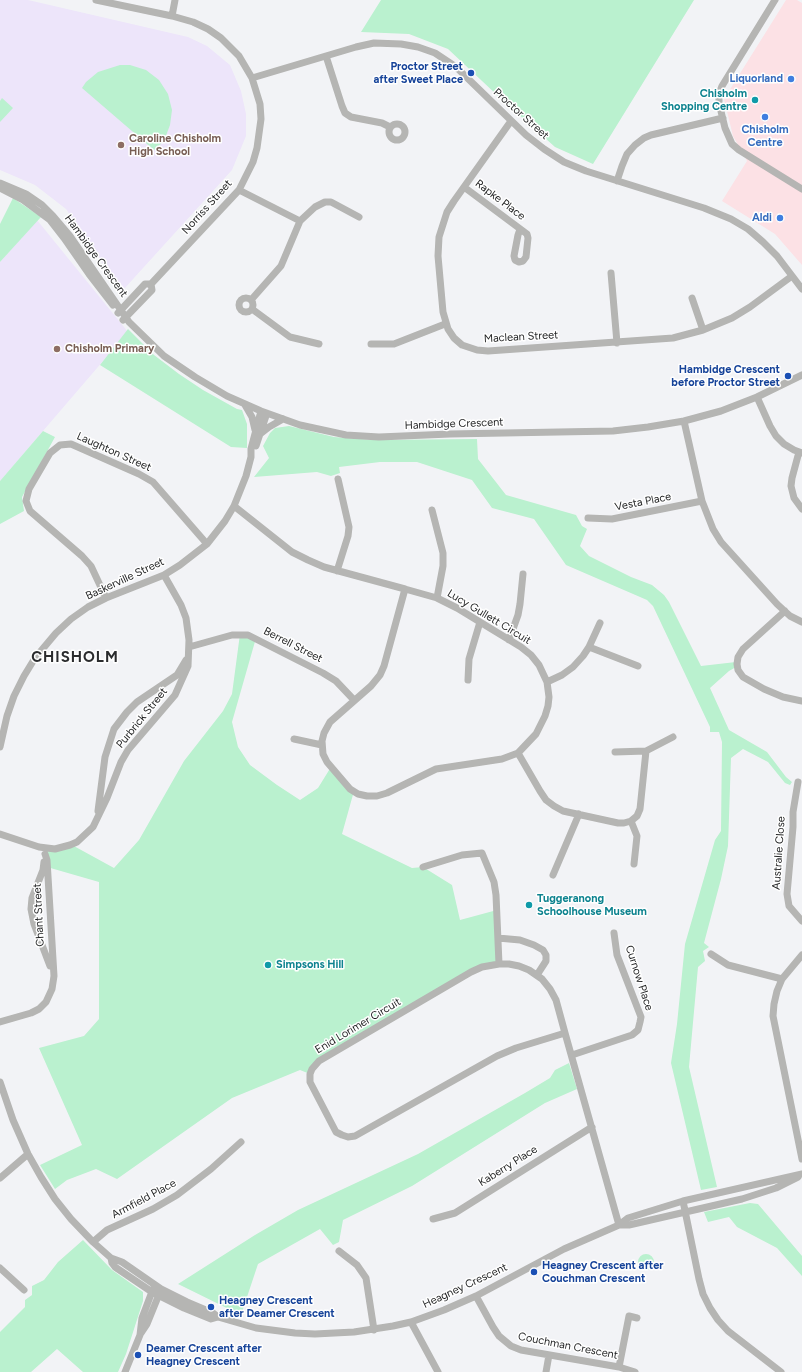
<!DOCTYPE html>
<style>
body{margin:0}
canvas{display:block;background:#f2f3f6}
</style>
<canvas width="802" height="1372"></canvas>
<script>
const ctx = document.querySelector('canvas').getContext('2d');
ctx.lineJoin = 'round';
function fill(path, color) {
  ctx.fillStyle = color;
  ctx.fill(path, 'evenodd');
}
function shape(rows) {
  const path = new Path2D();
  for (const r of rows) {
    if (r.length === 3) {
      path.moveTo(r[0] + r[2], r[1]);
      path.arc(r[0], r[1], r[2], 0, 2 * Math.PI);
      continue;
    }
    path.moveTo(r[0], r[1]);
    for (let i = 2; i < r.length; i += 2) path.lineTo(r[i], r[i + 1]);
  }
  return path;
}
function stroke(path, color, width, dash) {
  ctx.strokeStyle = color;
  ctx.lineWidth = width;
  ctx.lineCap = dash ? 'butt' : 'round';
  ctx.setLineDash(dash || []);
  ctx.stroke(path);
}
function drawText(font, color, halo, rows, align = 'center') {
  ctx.font = font + ' Figtree,sans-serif';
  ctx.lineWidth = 3;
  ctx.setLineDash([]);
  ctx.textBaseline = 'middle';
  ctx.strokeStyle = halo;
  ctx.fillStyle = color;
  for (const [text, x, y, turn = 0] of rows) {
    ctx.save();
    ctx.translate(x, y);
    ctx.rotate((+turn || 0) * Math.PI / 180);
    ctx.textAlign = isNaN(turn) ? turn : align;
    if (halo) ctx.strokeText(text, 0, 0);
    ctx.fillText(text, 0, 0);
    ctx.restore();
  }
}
fill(shape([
 [786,0,797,0,802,3,802,265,775,234,722,201,747,161,733,136,724,99]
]), '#fce1e5');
fill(shape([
 [0,0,28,0,188,37,207,46,230,65,241,91,246,114,246,136,232,170,124,289,118,286,66,209,35,185,0,170],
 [37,220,128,332,0,481,0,262]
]), '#ede5fa');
fill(shape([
 [381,0,694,0,593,164,555,147,498,96,448,49,409,34,361,32],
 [120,65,130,65,146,70,159,80,168,94,172,110,170,125,164,141,154,150,82,88,86,82,98,72],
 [2,98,13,108,0,122,0,101],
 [13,198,41,217,0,262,0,224],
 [128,329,154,355,179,374,203,390,237,409,242,410,247,424,247,448,231,447,100,365],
 [289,426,334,437,373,440,477,439,478,459,506,495,576,515,582,526,587,529,580,546,589,556,631,577,652,585,664,595,669,602,701,666,736,662,736,667,729,671,710,688,729,730,767,752,786,777,792,782,790,785,785,783,768,762,743,749,731,758,728,846,721,879,704,943,709,947,703,951,705,961,698,967,689,1067,717,1187,701,1190,671,1063,677,1024,685,944,715,840,721,831,722,742,719,732,710,732,710,727,653,606,647,600,566,565,534,519,492,508,472,480,417,462,380,462,339,467,340,473,331,476,317,472,254,477,269,458,263,446,270,433,275,428],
 [43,431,55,437,22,497,24,511,0,524,0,481],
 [240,634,256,638,232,722,238,747,250,765,277,785,300,800,318,788,331,767,354,791,342,834,412,868,423,867,452,885,460,920,497,910,499,964,482,967,319,1061,310,1074,300,1070,232,1098,117,1179,96,1169,67,1180,55,1189,40,1165,82,1145,39,1048,84,1036,99,1019,99,882,47,867,45,849,72,845,114,868,139,840,184,761,223,711,232,694],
 [569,1063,577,1089,545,1103,412,1186,343,1220,339,1242,333,1245,320,1229,258,1264,241,1315,178,1284,255,1235,298,1210,418,1154,525,1093,550,1078,555,1070],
 [750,1203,758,1204,802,1256,802,1276,777,1248,737,1227,729,1217,708,1222,704,1212],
 [83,1240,112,1270,143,1292,143,1301,126,1354,118,1372,83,1372,57,1349,31,1372,0,1372,0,1332,25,1307,25,1300,32,1295,32,1286,44,1280,58,1262],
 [646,1262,8]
]), '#baf1cf');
stroke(shape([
 [96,0,172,16,193,22,208,29,221,38,239,56,252,78,260,104,261,119,257,148,253,162,239,190,151,284,152,290,123,320],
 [775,0,722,86,719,94,719,103,725,128,732,144,739,150,802,189],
 [172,16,175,0],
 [326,56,342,106,345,113,351,117,382,123,390,127],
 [252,78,356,47,374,43,401,44,418,47,435,53,456,67,526,135,544,149,564,162,586,171,704,208,731,219,748,229,763,242,777,256,802,289],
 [511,121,454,201,447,212,439,237,438,256,443,312,448,329,454,338,462,345,477,350,488,351,673,338,703,330,732,318,750,307,792,276],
 [397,132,8],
 [617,181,622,166,627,154,635,145,644,138,651,135,723,118],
 [0,183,26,194,42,205,53,216,70,236,129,322,164,356,195,377,227,396,261,411,300,425,346,435,379,437,450,434,613,431,648,427,684,421,721,411,757,397,802,375],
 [464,187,527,234,528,238,526,257,523,261,519,262,515,260,514,256,518,235,519,232,522,231],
 [0,188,23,200,50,220,64,238,89,274,113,305],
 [239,190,300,221],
 [611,273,617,343],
 [246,305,7],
 [692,298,703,330],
 [251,300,281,266,300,221,315,207,325,202,331,202,359,217],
 [252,309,290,337,319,344],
 [118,313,145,284,151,284],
 [371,344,394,344,445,324],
 [757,397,770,426,776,436,784,444,794,450,802,453],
 [245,405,252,417,255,430],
 [684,421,702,501,713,529,721,542,777,604,790,616,802,622],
 [260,434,269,427,283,419],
 [256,446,267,413],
 [799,452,792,478,791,486,794,498,802,509],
 [234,506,292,552,308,560,324,567,405,589,384,666,380,675,371,686,330,722,324,733,322,741,323,754,327,762,350,789,358,794,367,796,377,796,387,793,436,769,502,759,518,753,536,734,545,716,548,706,549,697,547,682,539,665,531,655,521,647,457,608,437,598,405,589],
 [432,510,443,553,443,566,437,598],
 [588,518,612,519,702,501],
 [337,571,348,536,349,527,338,479],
 [106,598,91,566,82,556,30,511,26,501,29,489,50,453,60,445,71,444,139,474,153,482,207,544],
 [785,611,743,649,738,657,737,664,738,670,743,677,764,689,783,697,802,701],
 [509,640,518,615,520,604,523,574],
 [189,647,232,635,248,635,323,673,336,681,354,700],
 [589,647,638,666],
 [468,680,469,659,480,622],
 [547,682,562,675,573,667,583,656,589,647,600,623],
 [294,739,322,745],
 [0,747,7,716,14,696,24,676,35,658,56,633,71,619,88,607,106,598,164,575,180,565,207,544,225,521,234,506,246,476,251,457,251,449,261,411],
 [615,752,646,751,673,737],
 [518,753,540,791,546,800,554,806,563,811,618,823,624,823,631,821,637,816,640,809,646,751],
 [798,782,793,812,793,827,787,894,789,906,802,921],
 [98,811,105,757,114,729,127,712,137,702,177,675,186,660],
 [631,821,637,836,634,864],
 [0,834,39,847,55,849,70,845,77,842,93,827,107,798,121,762,128,750,175,695,188,666,189,640,186,618,181,605,164,575],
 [44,862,43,870,32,898,31,909,34,924,50,966],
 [423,867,462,855,482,853,494,882,496,895,499,964],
 [553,875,579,814],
 [498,938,520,940,534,945,543,950,546,955,546,961,537,975],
 [711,954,728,965,782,979],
 [802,955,782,979,777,991,774,1004,773,1016,802,1159],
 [0,1022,31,1013,39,1009,46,1002,52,989,54,976,47,860,45,854],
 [565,1033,516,1048,497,1056,355,1136,348,1137,342,1135,336,1132,310,1082,310,1074,312,1069,319,1061,471,972,482,967,499,964,509,964,519,966,529,970,542,979,550,989,556,1000,565,1033,619,1225],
 [572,1055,632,1035,638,1030,640,1022,641,1017,617,955,614,933],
 [0,1082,13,1120,28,1154,41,1177,55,1199,71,1219,93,1242,111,1258,122,1262,161,1289,187,1302,213,1313,218,1317],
 [0,1178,28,1154],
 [683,1201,699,1279,703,1294,710,1308,718,1320,728,1331,781,1372],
 [433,1219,455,1213,592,1127],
 [619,1225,629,1225,742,1199,776,1188,798,1177],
 [93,1242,107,1230,153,1209,177,1195,211,1169,241,1142],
 [339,1251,357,1265,366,1278,374,1330],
 [111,1258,112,1263,115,1267,152,1292,184,1308,211,1319,218,1317,256,1328,295,1333,315,1334,354,1332,393,1326,411,1322,444,1310,476,1296,564,1249,619,1225,628,1218,683,1201,802,1174],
 [0,1268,24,1290],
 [476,1296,493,1327,499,1336,511,1346,521,1350,619,1367,635,1372],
 [411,1322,438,1372],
 [141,1333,147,1324,160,1292],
 [619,1367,629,1316,637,1318],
 [125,1372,140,1335,142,1318,153,1289],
 [546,1372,549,1355]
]), '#b5b5b3', 7);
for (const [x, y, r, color] of [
 [471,73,4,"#1a4fb4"],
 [791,79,4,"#3f7fe0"],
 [755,100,4,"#0f9aa8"],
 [765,117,4,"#3f7fe0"],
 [121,145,4,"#8d6e63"],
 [780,218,4,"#3f7fe0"],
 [57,349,4,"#8d6e63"],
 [788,376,4,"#1a4fb4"],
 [529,905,4,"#0f9aa8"],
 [268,965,4,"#0f9aa8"],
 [534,1272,4,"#1a4fb4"],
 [211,1307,4,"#1a4fb4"],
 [138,1355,4,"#1a4fb4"]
]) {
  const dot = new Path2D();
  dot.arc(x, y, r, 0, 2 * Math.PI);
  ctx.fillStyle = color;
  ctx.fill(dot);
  stroke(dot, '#fff', 1.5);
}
drawText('bold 11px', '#164399', '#fff', [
 ["Proctor Street",463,67,"right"],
 ["after Sweet Place",463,80,"right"],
 ["Hambidge Crescent",780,370,"right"],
 ["before Proctor Street",780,383,"right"],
 ["Heagney Crescent after",542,1266],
 ["Couchman Crescent",542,1279],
 ["Heagney Crescent",219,1301],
 ["after Deamer Crescent",219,1314],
 ["Deamer Crescent after",146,1349],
 ["Heagney Crescent",146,1362]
], 'left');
drawText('bold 11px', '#366cbe', '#fff', [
 ["Liquorland",783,79],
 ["Chisholm",765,130,"center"],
 ["Centre",765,143,"center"],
 ["Aldi",772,218]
], 'right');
drawText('bold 11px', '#0d838f', '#fff', [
 ["Chisholm",747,94,"right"],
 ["Shopping Centre",747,107,"right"],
 ["Tuggeranong",537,899],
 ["Schoolhouse Museum",537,912],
 ["Simpsons Hill",276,965]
], 'left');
drawText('11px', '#1f2021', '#fff', [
 ["Proctor Street",521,114,42],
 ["Rapke Place",500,200,37],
 ["Norriss Street",207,207,-48],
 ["Hambidge Crescent",96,256,54],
 ["Maclean Street",521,337,-3],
 ["Hambidge Crescent",454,424,-2],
 ["Laughton Street",114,452,24],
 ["Vesta Place",643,502,-11],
 ["Baskerville Street",125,579,-25],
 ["Lucy Gullett Circuit",489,617,31],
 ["Berrell Street",293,645,27],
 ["Purbrick Street",142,718,-51],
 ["Australie Close",779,853,-86],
 ["Chant Street",39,915,-93],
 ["Curnow Place",639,978,72],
 ["Enid Lorimer Circuit",358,1026,-31],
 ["Kaberry Place",508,1166,-32],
 ["Armfield Place",144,1199,-28],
 ["Heagney Crescent",465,1286,-25],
 ["Couchman Crescent",568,1346,11]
]);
drawText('bold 11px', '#785e54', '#fff', [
 ["Caroline Chisholm",129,139],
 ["High School",129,152],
 ["Chisholm Primary",65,349]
], 'left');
ctx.letterSpacing = '1px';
drawText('bold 15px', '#2b2c2e', '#fff', [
 ["CHISHOLM",75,658]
]);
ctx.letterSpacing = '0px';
</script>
